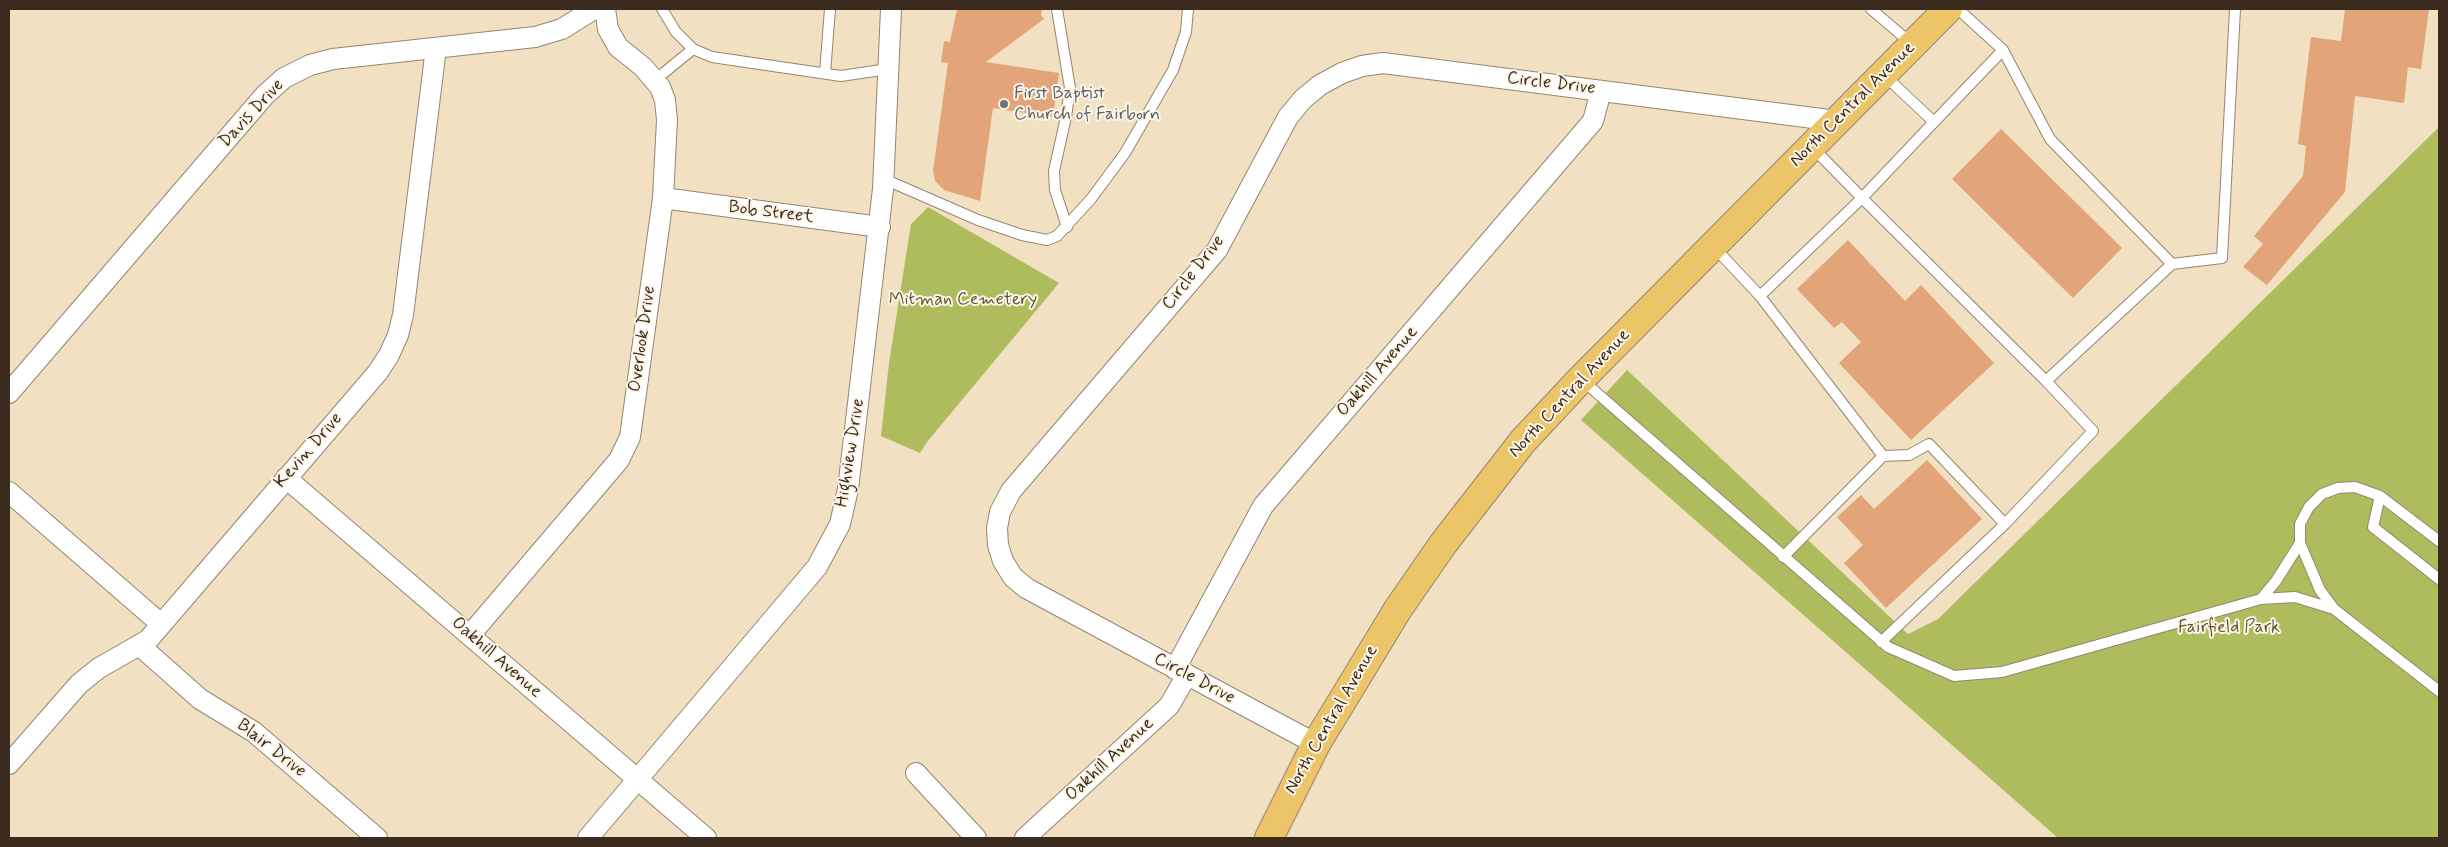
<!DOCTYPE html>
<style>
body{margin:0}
#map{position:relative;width:2448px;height:847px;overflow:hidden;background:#f1e0c1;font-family:Mynerve,sans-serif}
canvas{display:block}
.frame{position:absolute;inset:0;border:10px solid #3b2a1e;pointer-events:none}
</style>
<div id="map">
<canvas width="2448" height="847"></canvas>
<div class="frame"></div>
</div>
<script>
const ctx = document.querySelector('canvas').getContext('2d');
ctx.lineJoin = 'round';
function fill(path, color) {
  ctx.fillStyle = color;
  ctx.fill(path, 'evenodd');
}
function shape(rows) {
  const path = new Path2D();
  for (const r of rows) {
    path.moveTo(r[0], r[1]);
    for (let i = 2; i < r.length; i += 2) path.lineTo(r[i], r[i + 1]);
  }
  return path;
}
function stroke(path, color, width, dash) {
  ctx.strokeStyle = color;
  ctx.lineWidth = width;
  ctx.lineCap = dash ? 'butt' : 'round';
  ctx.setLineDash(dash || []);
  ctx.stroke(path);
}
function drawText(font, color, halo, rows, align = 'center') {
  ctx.font = font + ' Mynerve,sans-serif';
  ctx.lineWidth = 4;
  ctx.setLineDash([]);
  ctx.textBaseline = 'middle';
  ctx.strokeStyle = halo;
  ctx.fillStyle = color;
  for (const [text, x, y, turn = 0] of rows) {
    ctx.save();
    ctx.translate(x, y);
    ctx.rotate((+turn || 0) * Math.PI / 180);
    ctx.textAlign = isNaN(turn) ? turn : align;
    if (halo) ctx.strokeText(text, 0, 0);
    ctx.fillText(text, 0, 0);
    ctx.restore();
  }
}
fill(shape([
 [2439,127,2439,838,2058,838,1581,420,1627,370,1908,634,1938,619],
 [928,207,1059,283,927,442,920,453,881,436,889,363,911,224]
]), '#aebc5e');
fill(shape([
 [957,9,1042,9,1041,15,1044,19,986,62,1059,73,1053,117,993,108,980,201,944,190,935,181,933,171,948,63,941,62,944,41,950,42],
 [2345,9,2429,9,2421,69,2408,67,2404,103,2355,96,2345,192,2267,285,2243,267,2263,244,2254,236,2303,176,2306,146,2298,144,2311,37,2341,41],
 [2001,129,2122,248,2073,298,1952,179],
 [1848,240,1905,301,1921,285,1994,363,1911,440,1839,363,1861,342,1842,322,1834,328,1797,289],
 [1927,460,1982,519,1886,608,1844,563,1863,545,1837,517,1861,495,1874,509]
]), '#e3a479');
const service = shape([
 [662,9,676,32,693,49,712,57,841,76,888,69],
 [1057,9,1070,88,1066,117,1054,171,1055,190,1067,227],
 [1871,9,1912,44],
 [825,73,830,9],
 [1884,75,1934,122,2003,50],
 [655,80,693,49],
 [1934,122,1862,198,2046,381,2172,264,2050,139,2003,50,1958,9],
 [884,179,978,220,1022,235,1047,240,1057,236,1091,199,1125,153,1173,70,1186,32,1188,9],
 [1714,247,1760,296,1862,198,1813,148],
 [2172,264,2222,258,2235,9],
 [1760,296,1883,456],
 [1582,380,1888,647,1954,676,2002,672,2261,599,2295,597,2334,609,2439,691],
 [2005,524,2093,431,2046,381],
 [2439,541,2380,496,2373,527,2439,579],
 [2300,543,2300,524,2309,507,2322,494,2338,488,2355,487,2380,496],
 [1783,557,1883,456,1909,455,1929,444,2005,524,1881,642],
 [2261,599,2276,581,2300,543,2320,590,2334,609]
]);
const minor = shape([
 [663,198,880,227],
 [9,393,265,95,284,78,310,65,333,59,535,37,562,29,594,9],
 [286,478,706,838],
 [9,492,161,624],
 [470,635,619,460,630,437,663,198,667,120,665,100,660,87,643,67,618,47,608,29,605,9],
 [139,645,200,699,254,732,377,838],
 [1175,669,1263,506,1593,121,1601,91],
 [1316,744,1026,588,1013,577,1003,561,998,545,997,528,1000,512,1011,491,1217,250,1288,117,1303,99,1320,85,1342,73,1362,66,1383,63,1837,121],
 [9,764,79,684,99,668,148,640,378,372,389,355,398,335,403,315,436,48],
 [916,773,976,838],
 [588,838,817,567,840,524,848,489,883,189,891,9],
 [1025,838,1169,706,1187,675]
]);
const primary = shape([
 [1269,838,1316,744,1398,609,1443,544,1523,441,1581,379,1948,9]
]);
stroke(service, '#968570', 12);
stroke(minor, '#968570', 22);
stroke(primary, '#968570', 30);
stroke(service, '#fff', 10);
stroke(minor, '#fff', 20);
stroke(primary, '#ecc569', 28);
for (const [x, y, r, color] of [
 [1004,104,5,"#6b7280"]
]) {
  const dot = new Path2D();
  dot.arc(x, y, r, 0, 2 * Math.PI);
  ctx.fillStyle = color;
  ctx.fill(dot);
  stroke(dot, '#fcf5e5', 2);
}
drawText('18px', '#3b2a1e', '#fcf5e5', [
 ["Circle Drive",1551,84,7],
 ["North Central Avenue",1853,105,-45],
 ["Davis Drive",252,114,-47],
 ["Bob Street",771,213,7],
 ["Circle Drive",1194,273,-52],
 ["Overlook Drive",643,339,-82],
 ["Oakhill Avenue",1378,372,-49],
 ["North Central Avenue",1570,394,-47],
 ["Kevin Drive",309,451,-49],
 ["Highview Drive",851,453,-81],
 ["Oakhill Avenue",496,658,41],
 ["Circle Drive",1194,679,28],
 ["North Central Avenue",1332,720,-60],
 ["Blair Drive",271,749,38],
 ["Oakhill Avenue",1110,760,-43]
]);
drawText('18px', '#5b616d', '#fcf5e5', [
 ["First Baptist",1014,94],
 ["Church of Fairborn",1014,115]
], 'left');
drawText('18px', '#5e5631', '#fcf5e5', [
 ["Mitman Cemetery",963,300],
 ["Fairfield Park",2229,628]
]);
</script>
